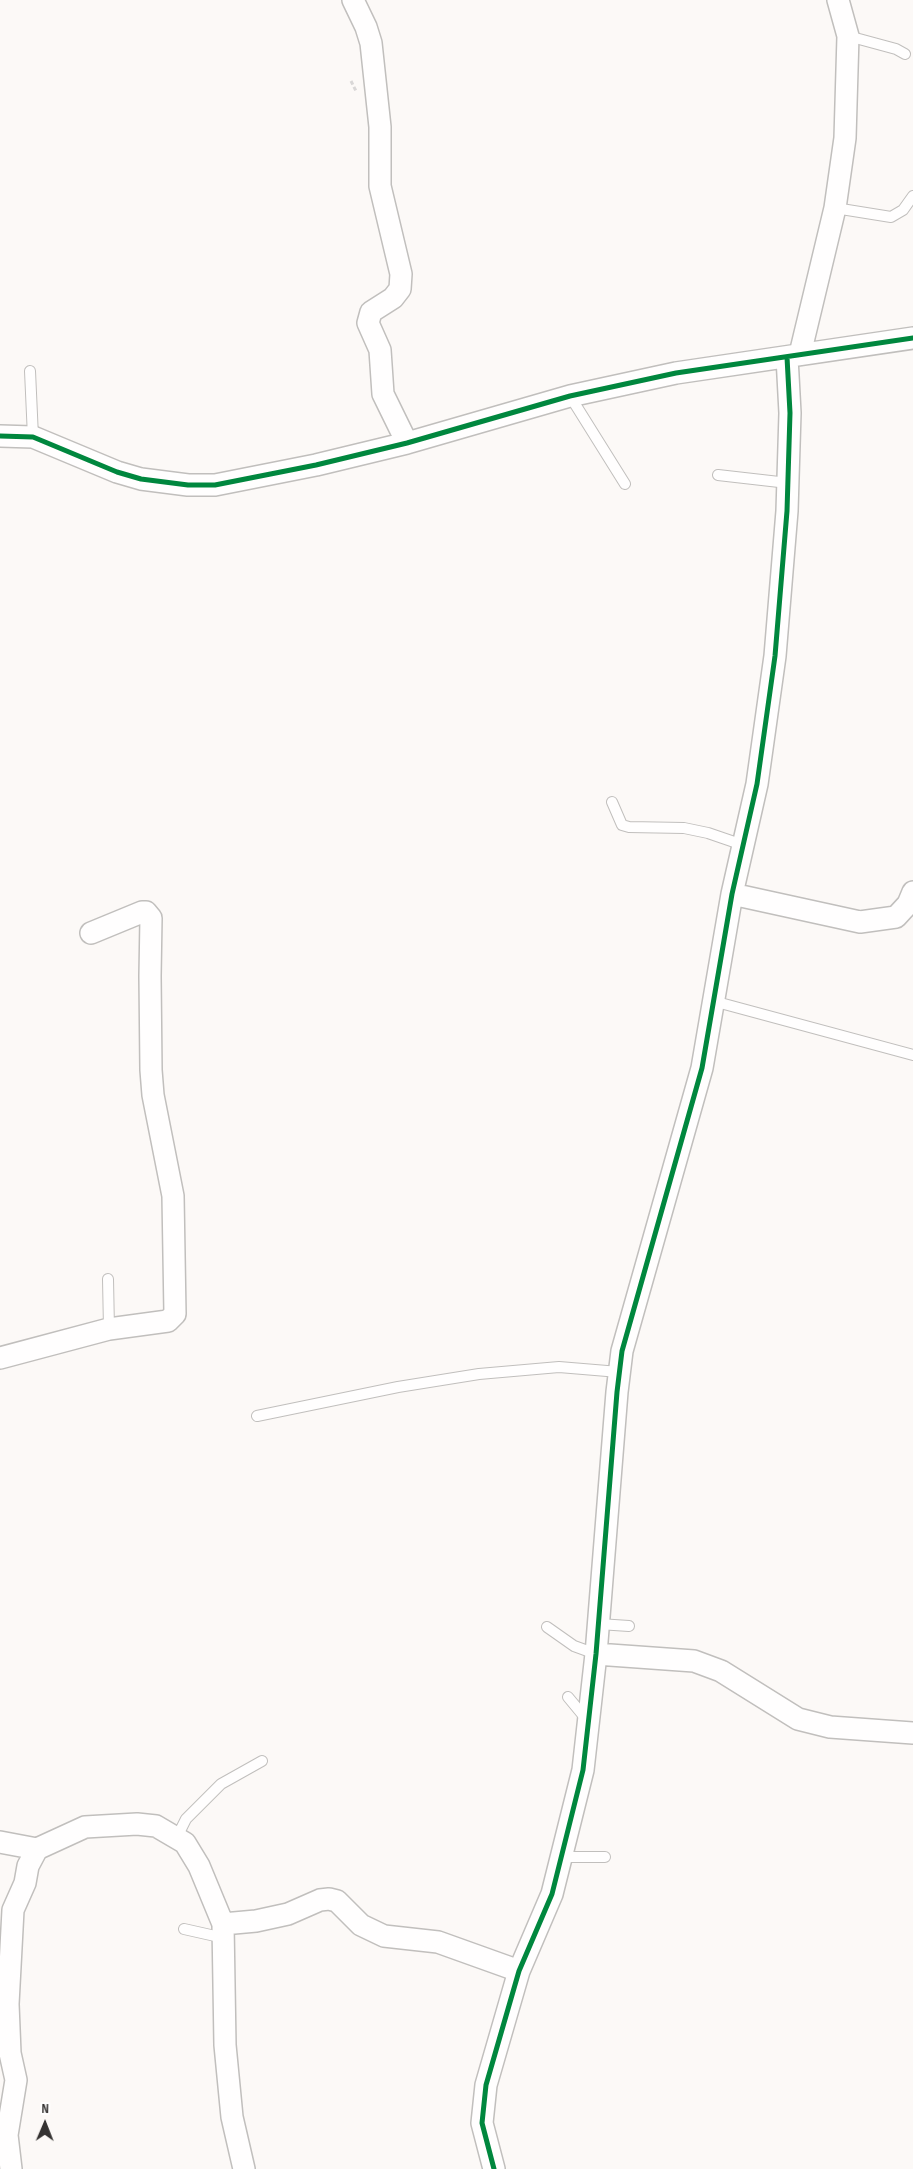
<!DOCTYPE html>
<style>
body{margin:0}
#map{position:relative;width:913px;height:2169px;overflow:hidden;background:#fcf9f7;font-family:"Sofia Sans Condensed",sans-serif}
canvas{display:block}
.north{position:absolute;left:20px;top:2099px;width:50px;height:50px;-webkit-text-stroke:4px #fff;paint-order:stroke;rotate:1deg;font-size:14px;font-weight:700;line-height:20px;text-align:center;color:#343231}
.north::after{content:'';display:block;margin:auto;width:18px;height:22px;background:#343231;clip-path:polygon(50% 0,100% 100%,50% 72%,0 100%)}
</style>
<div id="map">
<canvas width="913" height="2169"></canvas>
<div class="north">N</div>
</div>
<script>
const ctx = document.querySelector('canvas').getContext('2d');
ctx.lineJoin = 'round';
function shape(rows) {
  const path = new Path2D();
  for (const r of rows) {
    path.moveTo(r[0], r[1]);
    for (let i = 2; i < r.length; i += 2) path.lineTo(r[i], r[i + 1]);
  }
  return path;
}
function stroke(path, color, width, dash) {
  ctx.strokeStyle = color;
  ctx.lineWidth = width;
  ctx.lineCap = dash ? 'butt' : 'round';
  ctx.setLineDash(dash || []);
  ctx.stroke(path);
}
const lane = shape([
 [848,36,896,49,905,54],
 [835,208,891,217,903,210,913,196],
 [30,371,33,437],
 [570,396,625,484],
 [718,475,788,483],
 [612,802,622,825,629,827,684,828,708,833,743,845],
 [713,1001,913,1055],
 [108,1279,109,1329],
 [257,1416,398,1387,479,1374,559,1367,619,1372],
 [599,1624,629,1626],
 [547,1627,574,1646,596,1654],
 [568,1697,587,1720],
 [177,1837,186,1819,221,1784,262,1761],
 [562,1857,605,1857],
 [184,1929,224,1938]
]);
const street = shape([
 [353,0,366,27,371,43,380,127,380,186,401,274,400,289,393,298,371,312,368,323,380,350,383,394,407,443],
 [800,354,835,208,845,138,848,36,838,0],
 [0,436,33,437,117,472,141,479,188,485,215,485,316,465,407,443,570,396,676,373,913,338],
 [732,894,860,922,896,917,908,904,913,892],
 [0,1358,109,1329,168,1321,175,1314,173,1196,153,1095,151,1070,150,976,151,918,146,912,142,912,91,933],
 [596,1654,694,1661,721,1671,798,1719,830,1727,913,1733],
 [0,1842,37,1849,85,1827,137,1824,156,1826,185,1843,199,1866,223,1924,225,2045,232,2117,244,2169],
 [223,1924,256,1921,288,1914,320,1900,329,1899,337,1901,361,1925,384,1936,438,1942,519,1971],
 [11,2169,7,2135,16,2080,10,2053,8,2004,13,1910,25,1883,28,1866,37,1849],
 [494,2169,482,2123,486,2085,519,1971,552,1894,583,1770,596,1654,617,1392,622,1351,702,1068,732,894,757,784,775,656,787,511,790,413,787,357]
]);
stroke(lane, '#c1bfbd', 12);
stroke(street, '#c1bfbd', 24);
stroke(shape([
 [351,81,356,91]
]), '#d9d7d7', 3, [4, 2.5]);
stroke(lane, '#fffefe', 10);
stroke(street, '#fffefe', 21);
stroke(shape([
 [0,436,33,437,117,472,141,479,188,485,215,485,316,465,407,443,570,396,676,373,913,338],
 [494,2169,482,2123,486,2085,519,1971,552,1894,583,1770,596,1654,617,1392,622,1351,702,1068,732,894,757,784,775,656,787,511,790,413,787,357]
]), '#00873e', 5);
</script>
